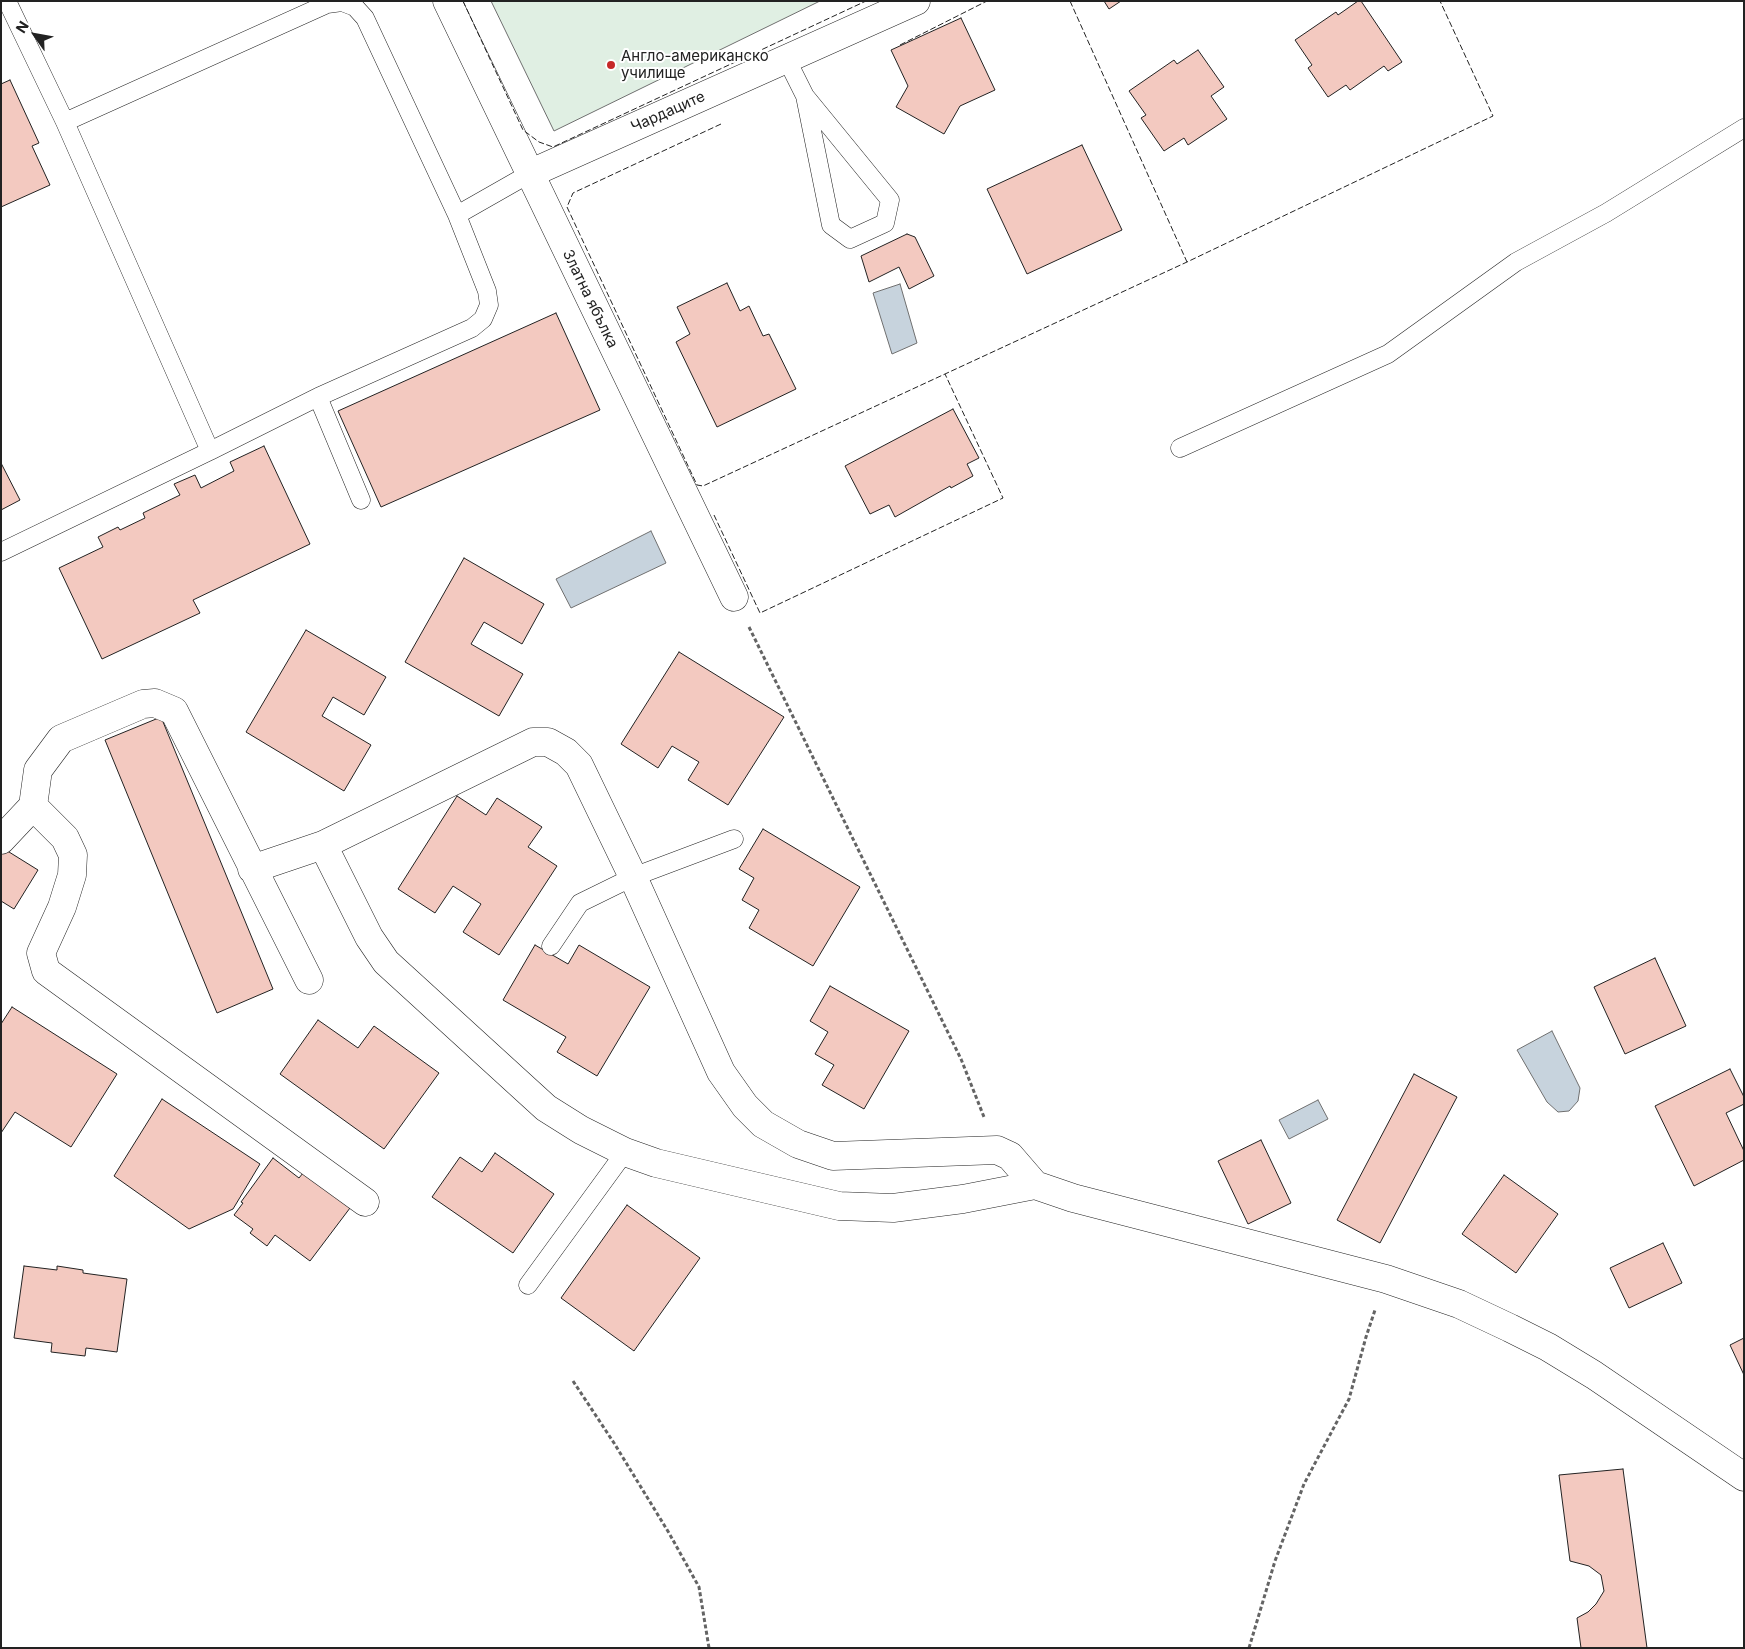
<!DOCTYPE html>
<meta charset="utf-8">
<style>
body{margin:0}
#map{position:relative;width:1745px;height:1649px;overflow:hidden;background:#fff;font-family:Inter,sans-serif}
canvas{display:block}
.frame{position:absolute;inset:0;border:2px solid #222;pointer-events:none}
.north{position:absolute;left:10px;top:10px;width:50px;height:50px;-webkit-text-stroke:4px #fff;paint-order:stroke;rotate:302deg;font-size:14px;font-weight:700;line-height:20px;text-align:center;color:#222}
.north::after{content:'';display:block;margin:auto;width:18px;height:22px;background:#222;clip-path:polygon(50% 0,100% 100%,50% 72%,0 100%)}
</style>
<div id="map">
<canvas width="1745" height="1649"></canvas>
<div class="frame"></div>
<div class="north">N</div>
</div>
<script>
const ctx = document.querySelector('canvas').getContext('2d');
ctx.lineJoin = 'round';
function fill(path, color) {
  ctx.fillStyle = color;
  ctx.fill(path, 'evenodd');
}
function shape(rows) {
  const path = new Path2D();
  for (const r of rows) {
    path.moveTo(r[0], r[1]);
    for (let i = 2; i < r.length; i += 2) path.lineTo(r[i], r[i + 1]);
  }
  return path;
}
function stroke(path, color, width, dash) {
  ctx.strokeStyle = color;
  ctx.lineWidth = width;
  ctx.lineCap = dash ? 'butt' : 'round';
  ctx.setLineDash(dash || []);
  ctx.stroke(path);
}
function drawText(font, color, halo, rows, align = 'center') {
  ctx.font = font + ' Inter,sans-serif';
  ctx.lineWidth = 4;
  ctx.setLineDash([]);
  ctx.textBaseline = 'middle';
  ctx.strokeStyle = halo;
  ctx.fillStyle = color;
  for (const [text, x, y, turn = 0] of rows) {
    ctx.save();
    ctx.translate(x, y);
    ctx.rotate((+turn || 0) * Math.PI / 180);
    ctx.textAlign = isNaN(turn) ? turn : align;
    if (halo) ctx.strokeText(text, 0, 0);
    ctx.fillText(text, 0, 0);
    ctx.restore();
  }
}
const green = shape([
 [491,1,820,1,554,131,491,1]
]);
fill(green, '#e0efe3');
stroke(green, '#6f6f6f', 1);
const water = shape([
 [900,284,917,343,892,354,873,293,900,284],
 [651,531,666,563,571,608,556,579,651,531],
 [1552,1031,1580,1088,1578,1101,1569,1111,1558,1112,1547,1102,1517,1050,1552,1031],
 [1318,1100,1328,1119,1289,1139,1279,1120,1318,1100]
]);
fill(water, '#c7d3dd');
stroke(water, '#6f6f6f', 1);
const building = shape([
 [1104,1,1121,1,1109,9,1104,1],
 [1358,1,1361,1,1402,62,1388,71,1384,66,1350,90,1346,85,1328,97,1308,68,1312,65,1295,40,1336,12,1338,15,1358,1],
 [961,18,995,90,960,106,944,134,896,107,908,86,891,50,961,18],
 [1198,50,1224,87,1211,96,1227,119,1188,145,1184,138,1164,151,1141,118,1146,115,1129,91,1174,60,1177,64,1198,50],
 [10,80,39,143,32,146,50,185,1,207,1,84,10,80],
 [1082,145,1122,230,1027,274,987,189,1082,145],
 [907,234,915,237,934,276,909,289,899,267,869,282,861,256,907,234],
 [727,283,740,311,749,306,763,336,769,334,796,389,717,427,676,342,690,334,677,307,727,283],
 [556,313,600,410,381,507,338,411,556,313],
 [953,409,979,458,967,464,973,476,951,488,950,486,895,517,889,505,870,514,845,466,953,409],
 [264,446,310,544,193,600,200,613,102,659,59,568,103,547,98,537,118,527,120,530,145,518,143,513,180,495,174,484,195,475,201,488,234,471,230,462,264,446],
 [1,463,20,500,1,510,1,463],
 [464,558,544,604,522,644,484,622,471,644,523,674,499,716,405,662,464,558],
 [306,630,386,677,364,715,333,697,322,716,371,745,344,791,246,732,306,630],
 [679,652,784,717,728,805,688,780,699,762,672,746,658,768,621,744,679,652],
 [161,717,273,989,217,1013,105,740,161,717],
 [457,796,486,815,497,798,542,827,528,847,557,866,499,955,463,932,481,904,453,886,435,913,398,889,457,796],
 [763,829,860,887,813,966,749,928,759,910,742,900,754,878,739,869,763,829],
 [1,847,38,870,14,909,1,901,1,847],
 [535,945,568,964,579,945,650,987,597,1076,557,1052,566,1037,503,1000,535,945],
 [1655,958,1686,1026,1625,1054,1594,987,1655,958],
 [830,986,909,1031,864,1109,822,1085,834,1065,815,1054,828,1032,810,1021,830,986],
 [12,1007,117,1074,71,1147,15,1112,1,1133,1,1024,12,1007],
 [318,1020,358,1048,374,1026,439,1073,384,1149,280,1074,318,1020],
 [1730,1069,1744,1097,1744,1104,1726,1113,1744,1151,1744,1160,1694,1186,1655,1106,1730,1069],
 [1414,1074,1457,1097,1380,1243,1337,1220,1414,1074],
 [162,1099,260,1164,233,1209,189,1229,114,1176,162,1099],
 [1261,1140,1291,1203,1248,1224,1218,1161,1261,1140],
 [495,1153,554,1194,513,1253,432,1197,460,1157,482,1172,495,1153],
 [273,1158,299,1178,303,1173,350,1208,310,1261,275,1235,267,1246,250,1233,253,1229,234,1215,243,1203,241,1202,273,1158],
 [1504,1175,1558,1214,1516,1273,1462,1234,1504,1175],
 [627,1205,700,1258,634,1351,561,1298,627,1205],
 [1663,1243,1682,1283,1629,1308,1610,1268,1663,1243],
 [24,1266,57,1270,57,1266,83,1270,83,1273,127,1279,117,1352,86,1348,85,1356,51,1352,52,1343,14,1338,24,1266],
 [1744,1338,1744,1375,1730,1345,1744,1338],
 [1623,1469,1647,1648,1581,1648,1577,1618,1588,1612,1596,1604,1604,1591,1601,1575,1589,1566,1570,1561,1559,1475,1623,1469]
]);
fill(building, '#f3c9c0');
stroke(building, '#222', 1);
const service = shape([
 [7,1,65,122,210,451,318,397],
 [786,58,805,96,831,225,850,239,885,223,890,200,805,96],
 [65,122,327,4,342,2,355,7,365,18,457,215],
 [1180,448,1388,354,1516,262,1606,213,1744,128],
 [361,500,318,397,472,328,483,319,489,305,487,291,457,215,529,174],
 [1,552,210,451],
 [551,946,580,903,633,877,734,839],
 [528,1285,625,1152]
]);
const minor = shape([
 [447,1,734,597],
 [529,174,916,1],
 [33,806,65,838,73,855,72,875,62,907,41,953,46,971,365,1202],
 [1,840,33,806,38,770,61,739,143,704,155,703,174,711,309,980],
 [252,869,323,845],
 [1035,1185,1010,1156,997,1150,833,1156,798,1144,763,1124,745,1106,721,1072,633,877,579,765,566,752,548,742,533,742,323,845,369,937,386,962,546,1108,581,1130,625,1152,656,1163,839,1206,893,1208,963,1199,1035,1185,1073,1198,1386,1279,1459,1304,1510,1328,1548,1347,1594,1375,1744,1477]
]);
stroke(service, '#222', 19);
stroke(minor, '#222', 29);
stroke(shape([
 [749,627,961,1059,984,1117],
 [573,1381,614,1443,669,1533,699,1587,709,1648],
 [1249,1648,1275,1561,1304,1484,1349,1399,1366,1337,1375,1310]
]), '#646464', 3, [4, 2.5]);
stroke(service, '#fff', 18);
stroke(minor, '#fff', 28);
stroke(shape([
 [463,1,523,130,539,142,553,147,866,1],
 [1070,1,1187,262],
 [900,45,987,1],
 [721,124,573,193,567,207,697,485,703,486,1187,262,1493,116,1440,1],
 [714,515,760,613,1003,498,945,374]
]), '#222', 1, [6, 2.5]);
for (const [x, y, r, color] of [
 [611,65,5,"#c62828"]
]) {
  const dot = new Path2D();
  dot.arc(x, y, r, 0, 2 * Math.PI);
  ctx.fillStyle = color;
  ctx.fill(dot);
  stroke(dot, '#fff', 2);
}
drawText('15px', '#222', '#fff', [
 ["Англо-американско",621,56],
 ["училище",621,73]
], 'left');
drawText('15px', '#222', '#fff', [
 ["Чардаците",668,112,-24],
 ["Златна ябълка",590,299,64]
]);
</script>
